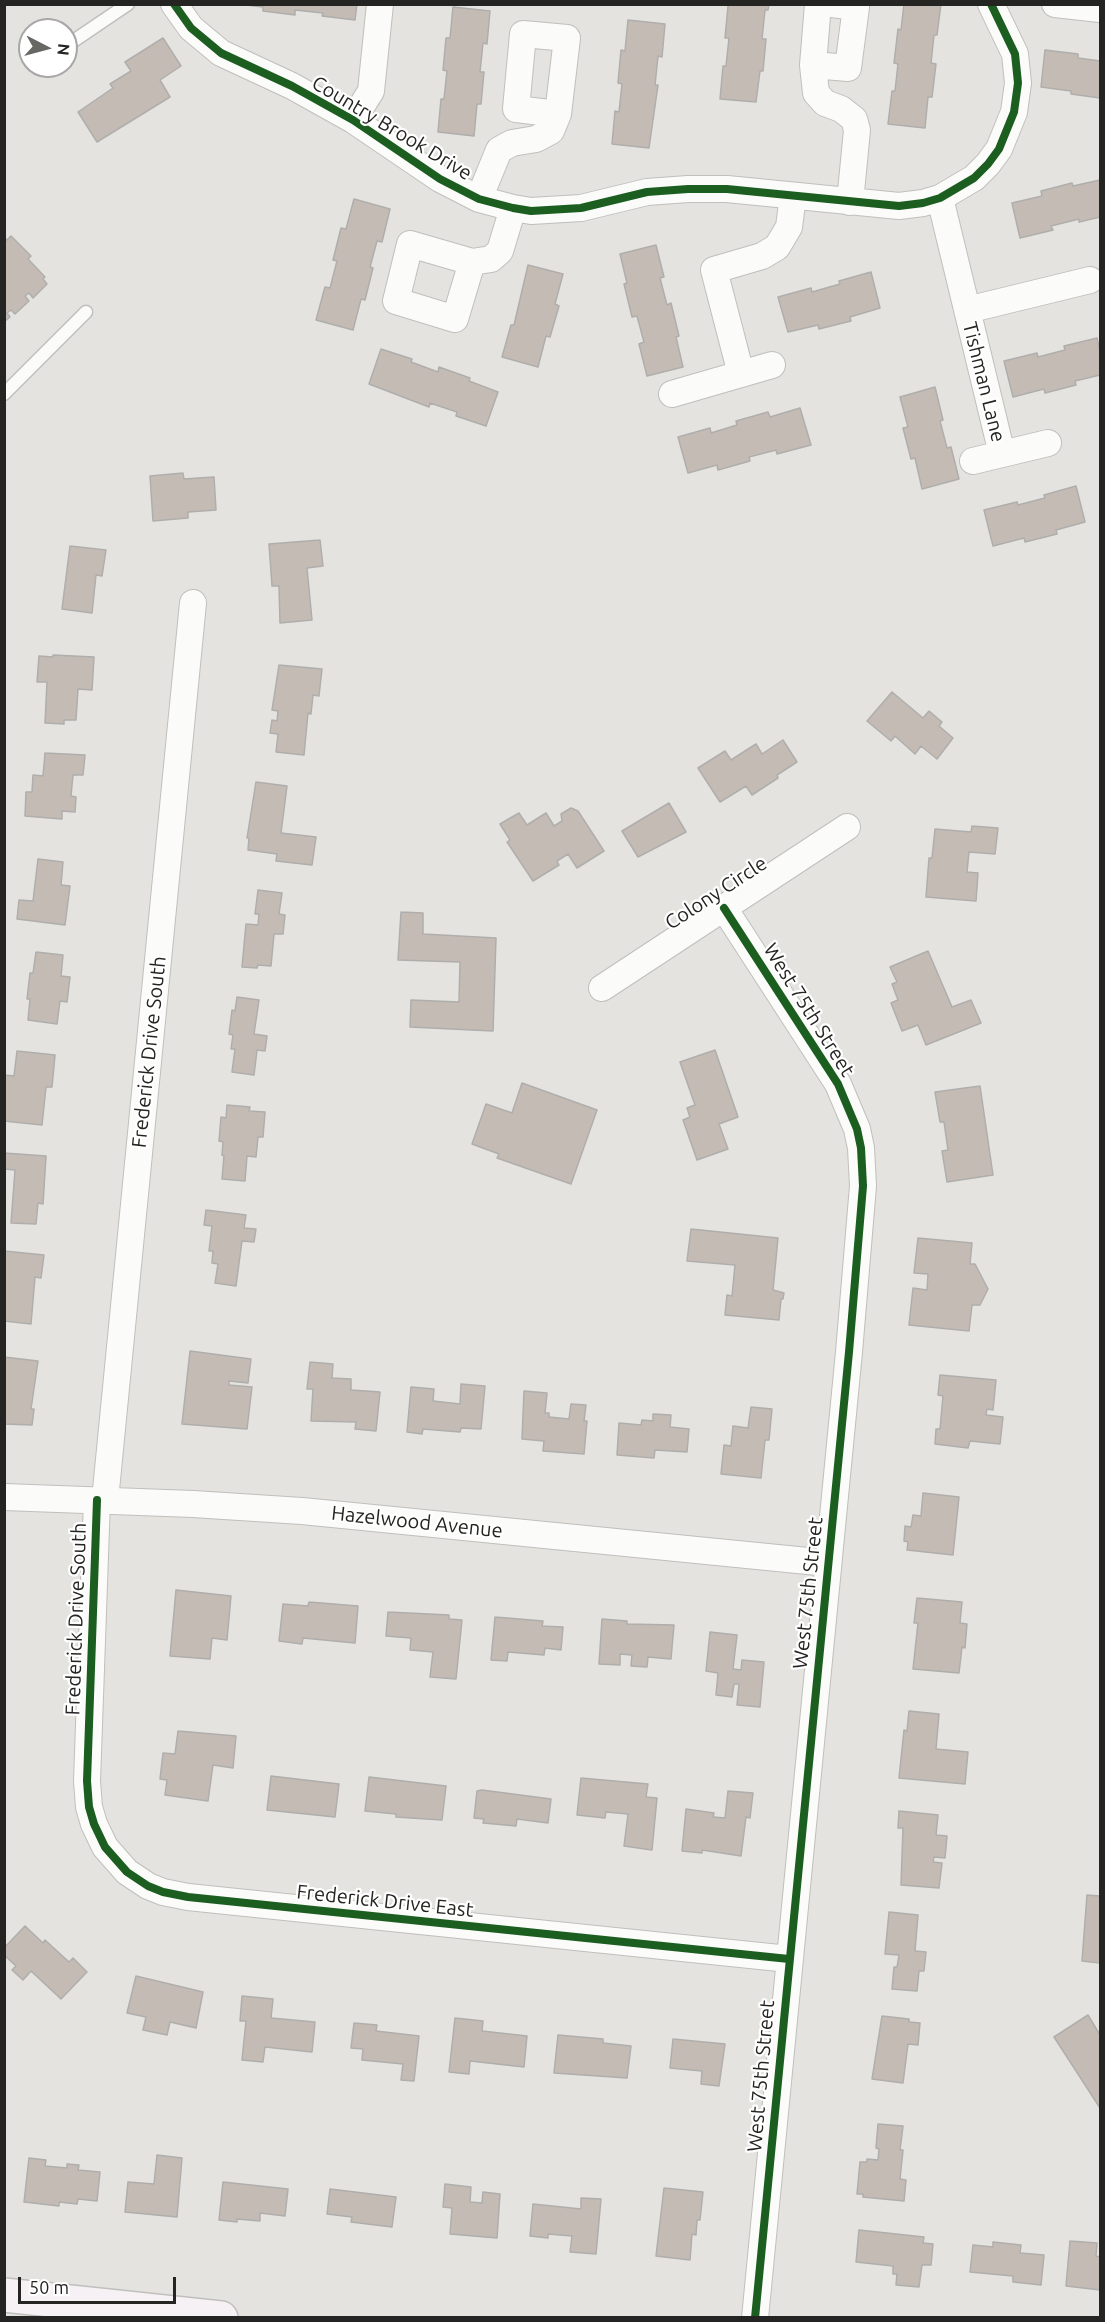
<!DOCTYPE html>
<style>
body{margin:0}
#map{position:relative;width:1105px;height:2322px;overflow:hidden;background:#e4e3e0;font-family:Ubuntu,sans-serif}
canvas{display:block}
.frame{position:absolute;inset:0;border:6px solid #242422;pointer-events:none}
.north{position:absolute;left:18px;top:18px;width:60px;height:60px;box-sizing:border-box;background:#fff;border:2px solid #a7a7a7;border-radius:50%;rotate:96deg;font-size:16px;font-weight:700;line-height:24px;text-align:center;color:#242422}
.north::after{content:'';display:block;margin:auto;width:21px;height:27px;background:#676764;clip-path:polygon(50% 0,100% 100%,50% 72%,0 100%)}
.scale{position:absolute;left:18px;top:2277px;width:158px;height:27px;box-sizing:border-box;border:3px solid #242422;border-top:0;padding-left:8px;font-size:18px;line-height:21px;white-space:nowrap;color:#242422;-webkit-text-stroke:4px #fff;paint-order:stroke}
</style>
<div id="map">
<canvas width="1105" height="2322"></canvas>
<div class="frame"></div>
<div class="north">N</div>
<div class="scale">50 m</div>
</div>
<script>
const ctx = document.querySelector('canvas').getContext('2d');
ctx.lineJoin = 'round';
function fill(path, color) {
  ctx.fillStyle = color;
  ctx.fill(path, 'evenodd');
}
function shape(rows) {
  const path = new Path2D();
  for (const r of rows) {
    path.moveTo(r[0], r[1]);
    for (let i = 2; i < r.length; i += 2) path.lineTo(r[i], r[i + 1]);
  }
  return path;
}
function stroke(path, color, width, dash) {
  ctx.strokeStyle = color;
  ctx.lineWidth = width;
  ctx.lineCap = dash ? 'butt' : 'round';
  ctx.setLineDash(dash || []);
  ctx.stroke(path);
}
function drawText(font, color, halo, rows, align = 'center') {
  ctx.font = font + ' Ubuntu,sans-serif';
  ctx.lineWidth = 4.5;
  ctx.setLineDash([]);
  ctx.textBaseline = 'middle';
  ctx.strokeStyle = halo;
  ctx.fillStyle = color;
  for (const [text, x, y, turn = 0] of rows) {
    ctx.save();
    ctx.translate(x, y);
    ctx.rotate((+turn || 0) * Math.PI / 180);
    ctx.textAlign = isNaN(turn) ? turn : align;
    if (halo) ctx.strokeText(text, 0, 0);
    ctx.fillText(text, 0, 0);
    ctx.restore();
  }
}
const building = shape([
 [238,4,357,4,355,20,322,16,323,13,295,10,295,15,263,11,263,7,238,4],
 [732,4,769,4,768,10,765,10,762,39,766,39,763,71,760,71,756,102,720,99,723,66,726,66,729,38,725,38,728,6,732,4],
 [904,4,941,4,937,35,934,35,931,63,936,64,932,97,928,97,925,128,888,124,892,91,895,91,898,64,894,63,898,29,901,30,904,4],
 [453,7,490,11,487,44,483,43,480,72,484,72,481,104,477,104,474,136,438,132,441,99,444,99,447,71,443,70,446,38,450,38,453,7],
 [628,20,665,24,662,57,658,56,655,85,658,85,649,148,612,144,615,111,619,112,622,84,618,83,621,50,625,51,628,20],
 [163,38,181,66,160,80,170,97,97,142,78,112,113,88,110,84,131,71,125,62,163,38],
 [1045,50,1078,54,1078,58,1100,61,1100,98,1071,94,1071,91,1041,87,1045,50],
 [1100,180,1100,217,1079,222,1079,219,1051,226,1053,230,1020,238,1012,203,1042,196,1041,191,1072,183,1073,186,1100,180],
 [354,199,390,209,382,242,377,241,370,267,373,268,365,300,361,299,353,330,316,320,325,287,330,288,337,261,333,260,341,228,346,229,354,199],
 [11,236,31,256,28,259,45,277,43,279,47,284,33,298,29,293,25,296,29,301,15,314,11,310,7,313,10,317,4,322,4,237,7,240,11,236],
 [656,245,664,277,660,278,667,305,671,303,679,336,676,337,683,367,647,376,639,344,644,342,637,316,632,317,624,284,627,283,620,254,656,245],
 [528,265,563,274,555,304,559,306,550,337,546,336,538,367,502,357,511,325,514,325,528,265],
 [871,272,880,308,850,317,851,321,819,329,818,325,788,332,778,297,811,288,812,292,840,284,839,281,871,272],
 [1097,338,1100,351,1100,375,1075,381,1076,385,1045,393,1044,389,1013,397,1004,361,1037,353,1038,357,1065,350,1064,346,1097,338],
 [381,349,412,359,411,362,438,372,439,367,470,378,469,381,498,392,486,426,456,416,457,412,430,403,429,407,369,384,381,349],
 [935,387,943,420,940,421,947,448,951,447,959,479,922,489,915,458,911,459,903,428,908,427,900,397,935,387],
 [800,408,811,445,777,454,776,450,749,457,750,461,718,470,717,465,688,473,678,437,710,428,711,433,737,425,736,421,768,412,770,417,800,408],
 [183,473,184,479,214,477,216,510,188,512,188,518,153,521,150,476,183,473],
 [1076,486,1085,522,1056,530,1057,534,1025,542,1024,538,993,546,984,510,1017,502,1018,505,1045,498,1044,495,1076,486],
 [320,540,323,566,307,568,312,620,280,623,279,586,272,586,269,544,320,540],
 [70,546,106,550,102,576,96,575,92,613,62,609,70,546],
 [53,655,94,657,92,690,78,689,76,720,64,720,64,724,45,723,47,682,37,682,39,656,53,657,53,655],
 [279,665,322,669,319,696,313,695,311,714,308,713,304,755,276,752,278,734,270,733,272,720,277,721,278,711,272,710,279,665],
 [892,692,923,718,929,711,942,722,939,726,953,738,937,759,921,746,915,754,895,736,891,741,867,721,892,692],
 [783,740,797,762,777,775,778,778,752,795,746,786,720,802,698,768,725,751,731,760,756,744,762,754,783,740],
 [45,753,85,755,83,775,73,775,71,796,76,797,75,812,62,811,62,819,25,816,26,792,32,792,33,775,43,776,45,753],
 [256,782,287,786,281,833,316,837,312,865,276,861,277,854,248,850,249,838,247,838,256,782],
 [669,803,686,832,638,857,622,831,669,803],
 [571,808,578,811,604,851,577,868,568,854,557,861,559,865,533,881,507,842,510,840,500,824,519,813,527,825,546,813,554,826,562,821,561,814,571,808],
 [972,826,998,828,995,854,969,852,967,872,978,873,976,901,926,897,929,858,932,858,935,829,971,832,972,826],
 [38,859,63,862,61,885,70,886,65,925,17,919,19,900,33,901,38,859],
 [258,890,282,893,279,914,285,915,283,934,274,934,271,966,258,965,257,968,242,967,246,924,258,925,259,914,255,914,258,890],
 [401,912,423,913,423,934,496,938,493,1031,410,1027,411,1000,459,1002,460,962,398,960,401,912],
 [928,951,952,1007,971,1000,981,1023,926,1045,918,1025,902,1031,891,1003,898,1000,892,984,897,982,890,967,928,951],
 [36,952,63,955,61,976,70,977,67,1002,60,1001,57,1024,28,1020,30,999,27,999,30,973,33,973,36,952],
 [237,997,259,1000,254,1034,267,1036,265,1051,257,1050,254,1075,232,1072,235,1049,231,1049,233,1035,229,1034,232,1010,235,1011,237,997],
 [715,1050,738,1117,719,1124,728,1149,697,1160,683,1120,690,1117,687,1108,695,1105,680,1062,715,1050],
 [17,1051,55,1055,52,1087,46,1087,42,1125,4,1121,4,1075,14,1076,17,1051],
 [522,1083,597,1110,571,1184,497,1158,499,1154,472,1144,486,1104,512,1113,522,1083],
 [980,1086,993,1175,947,1182,942,1151,948,1150,944,1122,940,1122,935,1092,980,1086],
 [227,1105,250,1107,249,1111,265,1112,263,1137,258,1137,256,1157,247,1156,245,1181,222,1179,224,1156,222,1155,223,1142,219,1141,221,1117,226,1118,227,1105],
 [4,1153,46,1156,43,1204,38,1203,36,1224,11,1223,15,1170,4,1169,4,1153],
 [206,1210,246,1215,244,1228,256,1229,254,1242,242,1241,236,1286,215,1283,218,1264,212,1263,213,1251,209,1251,212,1226,204,1225,206,1210],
 [691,1229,778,1238,773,1290,784,1293,783,1299,781,1299,779,1320,725,1315,727,1295,732,1296,735,1265,687,1261,691,1229],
 [918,1238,972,1243,970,1264,975,1264,988,1289,980,1305,972,1305,969,1331,909,1325,913,1288,927,1290,928,1274,914,1273,918,1238],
 [4,1251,44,1255,41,1278,35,1277,31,1324,4,1321,4,1251],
 [190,1351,251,1359,248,1383,229,1381,229,1385,252,1387,247,1429,182,1424,190,1351],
 [4,1357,38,1361,31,1409,34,1409,32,1425,4,1424,4,1357],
 [310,1362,333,1364,332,1378,351,1379,351,1390,380,1392,376,1431,355,1429,356,1422,311,1421,313,1389,307,1389,310,1362],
 [940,1375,996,1380,993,1410,987,1409,986,1415,1003,1417,1000,1444,970,1441,968,1448,935,1444,936,1429,940,1429,943,1396,938,1395,940,1375],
 [461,1384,485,1386,481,1429,461,1428,460,1432,423,1429,422,1434,407,1432,411,1387,434,1389,433,1401,460,1404,461,1384],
 [524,1391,547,1393,545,1413,549,1413,549,1417,569,1419,571,1404,586,1405,584,1421,587,1421,584,1454,543,1451,544,1441,522,1439,524,1391],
 [751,1407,772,1409,769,1440,765,1440,761,1478,721,1474,724,1445,731,1446,733,1426,748,1428,751,1407],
 [653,1414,671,1415,670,1427,689,1429,687,1452,655,1450,654,1458,617,1455,619,1423,641,1425,642,1420,653,1421,653,1414],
 [923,1493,959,1497,953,1555,907,1550,908,1542,904,1541,905,1526,911,1527,913,1515,921,1516,923,1493],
 [176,1590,231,1596,227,1640,212,1638,210,1659,170,1656,176,1590],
 [917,1598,962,1602,960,1623,967,1624,965,1648,962,1647,959,1673,913,1669,918,1623,914,1623,917,1598],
 [309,1602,358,1606,355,1643,303,1638,302,1644,279,1641,283,1604,308,1606,309,1602],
 [388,1612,449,1615,449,1619,462,1620,456,1679,430,1677,433,1652,410,1650,411,1638,386,1636,388,1612],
 [495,1617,543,1621,542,1626,563,1627,561,1650,545,1648,544,1655,508,1652,507,1661,491,1660,495,1617],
 [602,1619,627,1621,627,1624,674,1625,671,1659,648,1657,647,1667,631,1666,632,1655,620,1654,620,1665,599,1664,602,1619],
 [710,1632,737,1635,733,1669,741,1670,742,1660,764,1662,760,1707,737,1705,739,1684,734,1684,732,1697,716,1695,718,1673,706,1671,710,1632],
 [909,1711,939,1714,936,1749,968,1752,965,1784,899,1778,904,1730,907,1731,909,1711],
 [178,1731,236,1736,233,1768,213,1765,208,1801,165,1795,167,1780,160,1779,163,1753,175,1754,178,1731],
 [271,1776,339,1784,335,1817,267,1810,271,1776],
 [369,1777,446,1786,442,1820,396,1817,396,1814,365,1811,369,1777],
 [581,1778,648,1784,646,1797,657,1798,652,1850,624,1846,628,1814,606,1812,605,1818,577,1815,581,1778],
 [482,1790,551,1799,548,1823,517,1819,516,1826,483,1823,484,1819,474,1818,477,1791,482,1790],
 [728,1791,753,1793,750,1818,746,1817,741,1856,702,1850,702,1853,682,1851,686,1809,714,1813,713,1817,725,1818,728,1791],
 [899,1811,938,1815,936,1835,947,1836,945,1858,934,1857,933,1862,942,1863,939,1888,901,1885,903,1828,898,1828,899,1811],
 [1087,1895,1100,1896,1100,1963,1082,1961,1087,1895],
 [889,1912,918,1915,915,1951,926,1952,924,1971,919,1971,917,1991,892,1989,894,1967,897,1967,899,1955,885,1954,889,1912],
 [25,1926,43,1943,45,1940,69,1962,73,1958,87,1972,61,1999,31,1971,23,1980,12,1970,16,1966,4,1955,4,1948,25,1926],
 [136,1976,203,1992,196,2028,170,2022,167,2035,143,2030,146,2017,127,2013,136,1976],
 [242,1996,273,1999,271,2018,315,2022,312,2052,265,2047,263,2062,242,2060,246,2021,240,2021,242,1996],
 [1088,2015,1100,2035,1100,2108,1054,2037,1088,2015],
 [882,2016,909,2019,909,2022,920,2023,918,2045,908,2044,903,2083,872,2079,882,2016],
 [455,2018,483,2021,482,2031,527,2036,524,2067,470,2061,469,2074,449,2072,455,2018],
 [354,2023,377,2025,376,2031,419,2036,414,2081,401,2080,403,2064,362,2060,363,2049,351,2048,354,2023],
 [558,2035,603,2039,603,2043,631,2046,627,2078,554,2073,558,2035],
 [673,2039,725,2044,719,2086,701,2084,702,2071,670,2068,673,2039],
 [878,2124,903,2126,900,2150,903,2150,900,2179,906,2180,904,2201,863,2197,863,2194,857,2194,860,2162,867,2162,867,2159,878,2160,879,2149,876,2148,878,2124],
 [157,2155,182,2158,177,2217,125,2212,128,2182,154,2184,157,2155],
 [29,2158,46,2160,45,2166,67,2168,67,2164,79,2165,78,2170,100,2172,97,2201,78,2199,77,2204,59,2202,59,2206,24,2202,29,2158],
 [223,2182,288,2189,285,2216,260,2213,260,2221,237,2219,237,2222,219,2220,223,2182],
 [445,2184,471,2187,470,2202,482,2203,483,2192,500,2194,497,2238,450,2234,452,2208,443,2207,445,2184],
 [664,2188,703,2192,700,2220,697,2220,696,2235,692,2234,690,2260,656,2256,664,2188],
 [330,2189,396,2197,392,2227,351,2222,352,2217,327,2214,330,2189],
 [581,2198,601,2199,596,2254,570,2252,572,2236,548,2234,548,2238,530,2236,533,2204,581,2209,581,2198],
 [859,2230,924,2237,923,2243,933,2244,931,2265,922,2265,919,2287,896,2285,897,2274,893,2274,893,2266,856,2262,859,2230],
 [1070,2241,1097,2243,1096,2256,1100,2257,1100,2290,1066,2286,1070,2241],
 [993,2242,1021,2245,1020,2253,1044,2255,1041,2285,1013,2282,1013,2276,970,2272,973,2245,993,2247,993,2242]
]);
fill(building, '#c4bcb4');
stroke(building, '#afaeac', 1.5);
const lane = shape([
 [66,46,128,4],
 [4,394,86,312]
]);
const street = shape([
 [174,4,191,28,221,53,292,86,353,120,440,179,479,199,513,208,531,211,581,208,647,192,688,189,727,189,899,206,923,203,940,198,974,178,988,164,999,149,1014,112,1018,83,1015,54,991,4],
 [818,4,813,65,848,68,856,7,832,4],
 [1055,4,1100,9],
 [523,34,567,38,558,114,516,109,523,34],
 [813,65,816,93,825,103,841,109,854,119,857,130,850,202],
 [353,120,371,91,380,4],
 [940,198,1002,454],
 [479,199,499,150,512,143,536,139,551,131,558,114],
 [410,244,472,262,455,319,396,301,410,244],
 [472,262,491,259,500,251,513,208],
 [967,310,1090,280],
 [741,374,714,270,762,256,777,247,789,227,793,196],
 [672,394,772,365],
 [973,461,1048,443],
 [724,908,838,1084,857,1129,861,1148,863,1186,849,1352,755,2318],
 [602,988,847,827],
 [4,1497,193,1504,302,1511,828,1563],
 [97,1500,87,1781,89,1807,94,1824,105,1847,127,1872,148,1886,163,1892,188,1897,789,1959],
 [105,1500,193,603]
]);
const secondary = shape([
 [4,2295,221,2318]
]);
stroke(lane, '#c0bfbc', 15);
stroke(street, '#c0bfbc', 28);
stroke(secondary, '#c0bfbc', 36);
stroke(lane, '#fbfbfa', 12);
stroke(street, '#fbfbfa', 26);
stroke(secondary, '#f5f1f4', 33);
stroke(shape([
 [174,4,191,28,221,53,292,86,353,120,440,179,479,199,513,208,531,211,581,208,647,192,688,189,727,189,899,206,923,203,940,198,974,178,988,164,999,149,1014,112,1018,83,1015,54,991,4],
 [724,908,838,1084,857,1129,861,1148,863,1186,849,1352,755,2318],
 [97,1500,87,1781,89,1807,94,1824,105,1847,127,1872,148,1886,163,1892,188,1897,789,1959]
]), '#1b5e20', 8);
drawText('20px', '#242422', '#fff', [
 ["Country Brook Drive",392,128,31],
 ["Tishman Lane",984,382,76],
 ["Colony Circle",716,893,-33],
 ["West 75th Street",809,1010,58],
 ["Frederick Drive South",149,1052,-84],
 ["Hazelwood Avenue",417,1522,6],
 ["West 75th Street",808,1593,-84],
 ["Frederick Drive South",76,1619,-88],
 ["Frederick Drive East",385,1901,6],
 ["West 75th Street",761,2076,-85]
]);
</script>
